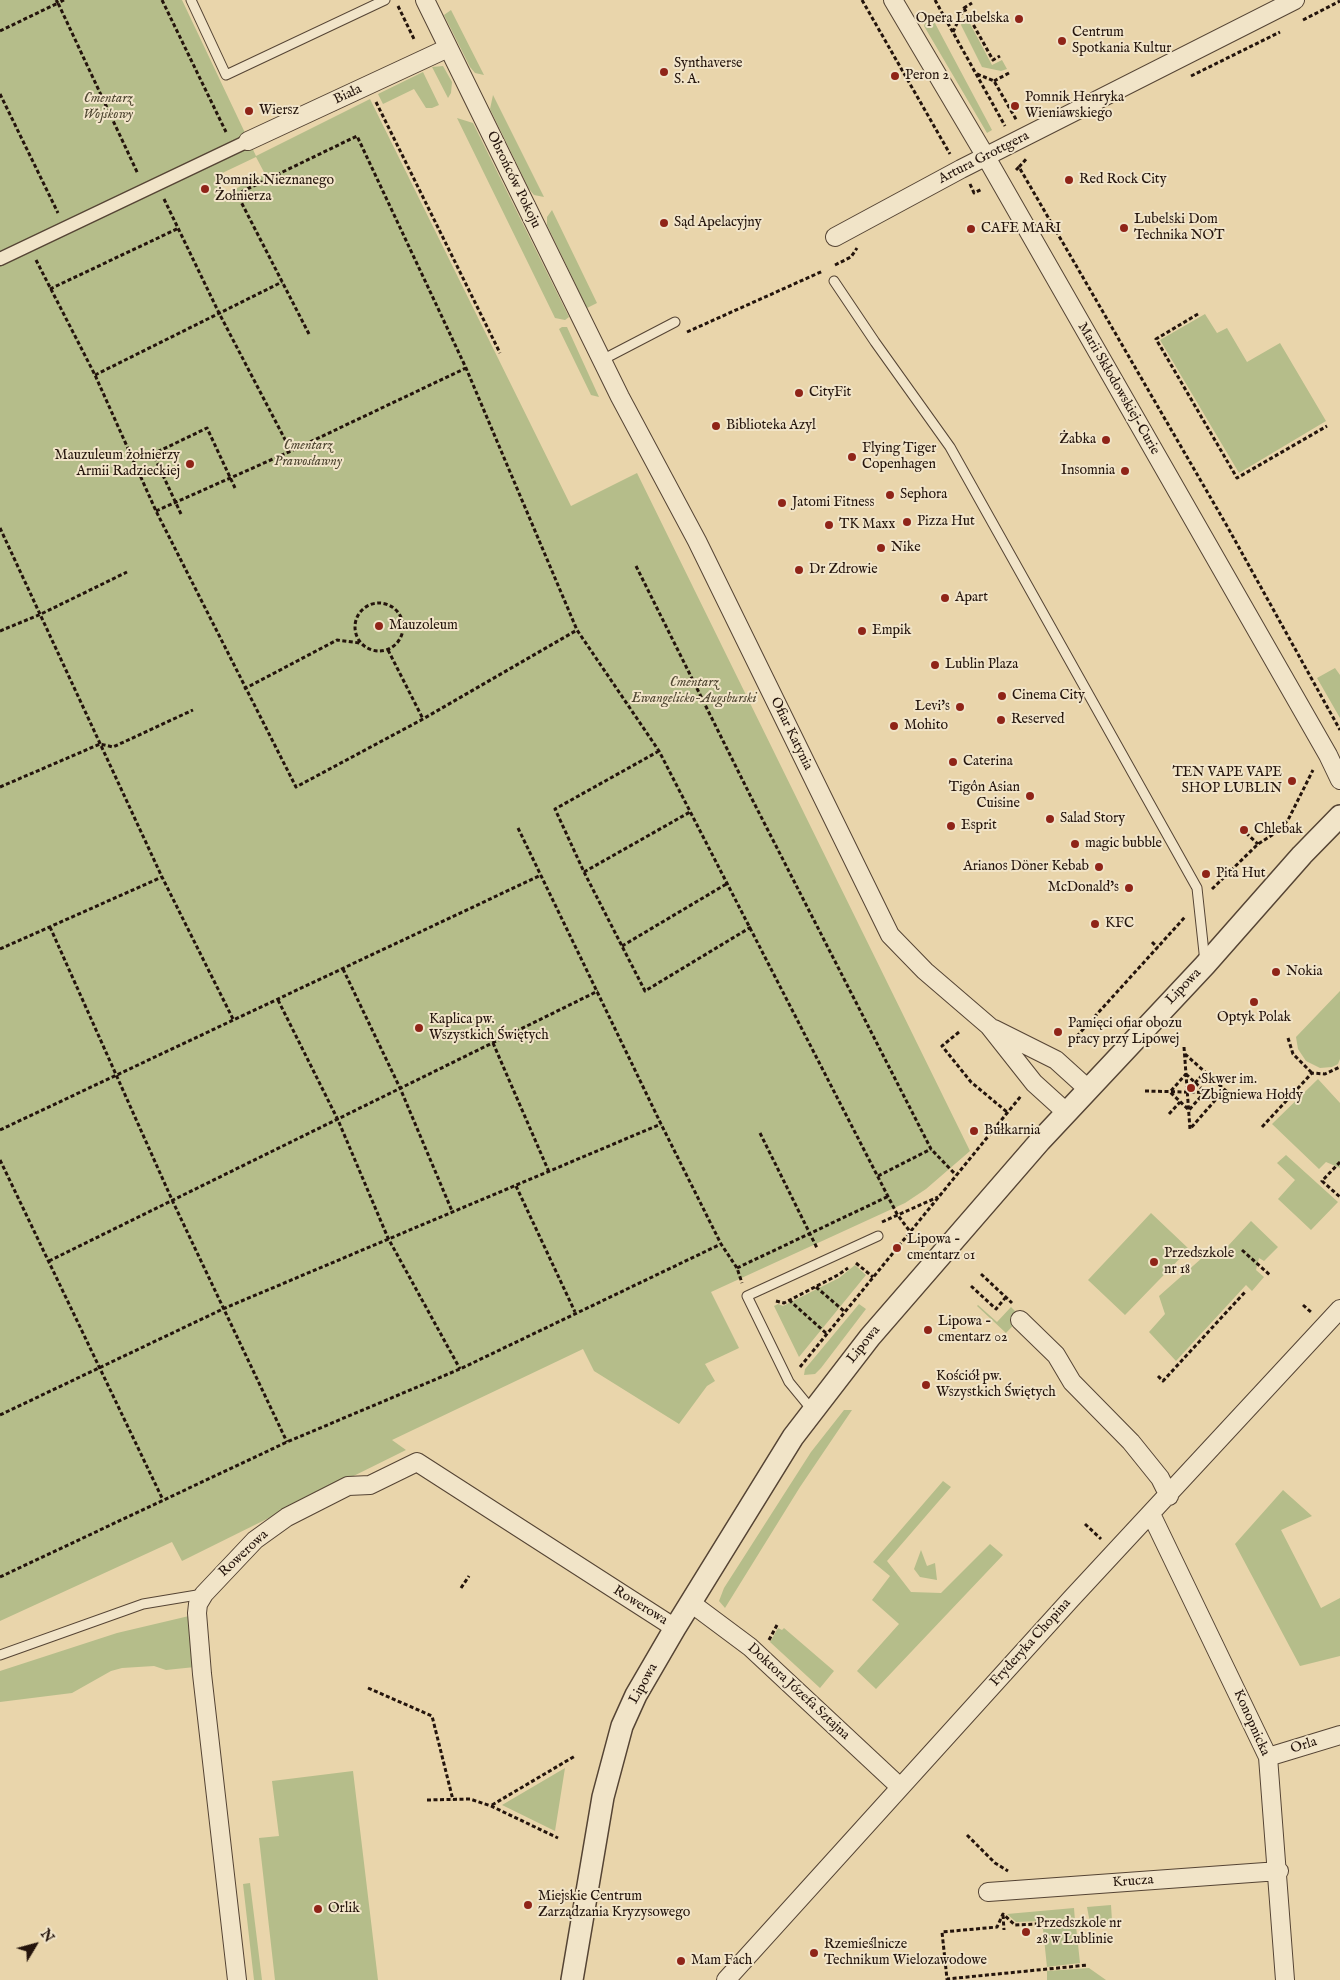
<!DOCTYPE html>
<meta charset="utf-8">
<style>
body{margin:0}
#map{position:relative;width:1340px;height:1980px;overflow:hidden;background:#e9d5ab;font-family:"IM FELL English",serif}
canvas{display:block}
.north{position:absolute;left:10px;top:1920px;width:50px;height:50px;-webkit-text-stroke:4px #f1e4c8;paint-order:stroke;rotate:53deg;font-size:14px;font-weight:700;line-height:20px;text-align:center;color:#24140c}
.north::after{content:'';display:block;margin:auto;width:18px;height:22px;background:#24140c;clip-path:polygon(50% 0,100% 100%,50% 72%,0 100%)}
</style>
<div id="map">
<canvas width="1340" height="1980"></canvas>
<div class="north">N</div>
</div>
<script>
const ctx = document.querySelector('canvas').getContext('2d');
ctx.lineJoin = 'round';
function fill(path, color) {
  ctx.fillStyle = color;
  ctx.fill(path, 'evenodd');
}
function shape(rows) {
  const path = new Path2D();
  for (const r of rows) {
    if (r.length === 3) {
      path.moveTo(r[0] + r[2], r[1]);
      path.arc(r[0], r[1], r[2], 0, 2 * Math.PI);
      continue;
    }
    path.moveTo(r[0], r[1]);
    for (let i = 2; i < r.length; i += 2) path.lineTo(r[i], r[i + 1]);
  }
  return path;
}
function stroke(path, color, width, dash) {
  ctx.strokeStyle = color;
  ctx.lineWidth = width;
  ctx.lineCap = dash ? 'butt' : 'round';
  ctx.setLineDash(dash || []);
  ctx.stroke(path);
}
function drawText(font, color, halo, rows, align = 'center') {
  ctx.font = font + ' "IM FELL English",serif';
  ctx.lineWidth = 4;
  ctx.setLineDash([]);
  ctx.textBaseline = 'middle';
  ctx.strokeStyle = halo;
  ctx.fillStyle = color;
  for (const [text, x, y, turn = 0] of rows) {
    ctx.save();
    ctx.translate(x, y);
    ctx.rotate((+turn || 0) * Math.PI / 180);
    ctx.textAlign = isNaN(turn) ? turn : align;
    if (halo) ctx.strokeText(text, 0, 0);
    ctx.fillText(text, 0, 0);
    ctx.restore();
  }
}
fill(shape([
 [0,0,182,0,256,156,370,99,571,506,637,473,970,1151,926,1189,905,1203,711,1292,739,1348,705,1364,715,1381,707,1386,679,1424,594,1371,583,1349,392,1440,406,1450,182,1561,172,1542,0,1621],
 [256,157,265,174,225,194,216,176],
 [451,10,484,75,475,73,470,67,444,15],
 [929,12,992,130,987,133,924,26],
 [965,14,992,65,1002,60,1007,69,1001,71,982,67,961,25],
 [443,66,452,82,451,93,448,98,432,67],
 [423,72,439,105,432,108,426,108,414,89,383,104,378,94],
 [493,95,544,197,534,195,529,189,490,109],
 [457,118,473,123,569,317,565,320,555,318],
 [552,210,597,303,587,308,547,225,547,217],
 [1205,314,1217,333,1227,328,1247,362,1280,343,1326,421,1239,473,1160,340],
 [562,327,567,327,599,397,591,395,559,329],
 [1335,668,1340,675,1340,718,1317,678],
 [1340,991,1340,1059,1338,1064,1332,1067,1320,1068,1306,1061,1298,1049,1296,1037],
 [1318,1079,1340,1103,1340,1168,1326,1162,1319,1169,1272,1124],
 [1286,1155,1338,1202,1311,1230,1278,1199,1295,1180,1277,1163],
 [1151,1213,1189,1249,1125,1315,1088,1280],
 [1251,1221,1278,1247,1264,1261,1259,1258,1256,1270,1264,1277,1252,1291,1246,1285,1176,1361,1149,1332,1165,1314,1159,1296,1211,1250,1227,1247],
 [855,1265,866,1275,799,1357,774,1306,778,1304,783,1306,839,1278],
 [859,1304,866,1309,821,1368,815,1374,804,1375,805,1369],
 [978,1305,997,1322,1011,1307,1021,1317,1006,1333,977,1306],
 [844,1410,852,1410,800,1487,725,1608,719,1601,724,1588,811,1452],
 [943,1481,951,1487,887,1561,911,1592,941,1593,990,1544,1003,1555,876,1689,857,1671,899,1624,872,1600,890,1576,873,1562],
 [1283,1490,1312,1516,1281,1530,1321,1608,1340,1598,1340,1656,1300,1666,1235,1544],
 [921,1550,927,1566,935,1563,937,1580,920,1577,914,1569],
 [189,1616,195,1667,166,1670,154,1666,122,1668,111,1671,72,1693,0,1702,0,1671,117,1633],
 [778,1628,782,1630,784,1628,834,1671,820,1688,770,1642],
 [565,1768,555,1831,502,1805],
 [353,1771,378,1980,275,1980,259,1838,279,1836,272,1781],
 [250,1883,262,1980,254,1980,243,1884],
 [1111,1905,1112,1921,1090,1923,1087,1907],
 [1074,1908,1075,1921,1045,1924,1041,1921,1016,1922,1007,1914],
 [1076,1926,1080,1963,1047,1967,1043,1929],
 [1089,1968,1106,1980,1047,1980,1047,1971]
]), '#b5bd8a');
const service = shape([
 [191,0,226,75,385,0],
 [834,281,875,342,950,447,1197,888,1205,962],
 [602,360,675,322],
 [812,1410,789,1382,747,1296,878,1236],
 [0,1655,143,1604,203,1594]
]);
const pedestrian = shape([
 [0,259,248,141]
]);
const minor = shape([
 [425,0,620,397,697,541,890,935,925,971,989,1026,1034,1083,1066,1112],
 [893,0,986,157,1328,755,1340,780],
 [248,141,448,48],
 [835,237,961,169,1295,0],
 [994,1029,1056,1060,1088,1089],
 [1020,1320,1056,1355,1072,1382,1131,1442,1160,1478,1169,1496],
 [1151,1514,1268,1757,1285,1980],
 [691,1603,750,1647,900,1787],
 [1268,1757,1340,1735],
 [988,1892,1279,1871],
 [237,1980,202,1674,197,1613,198,1604,204,1594,255,1540,287,1517,348,1486,370,1485,417,1462,675,1628],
 [726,1980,1071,1599,1340,1309]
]);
const tertiary = shape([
 [572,1980,603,1797,622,1726,636,1695,675,1628,793,1437,870,1337,1040,1141,1205,965,1302,855,1340,816]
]);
stroke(service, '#554434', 11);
stroke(pedestrian, '#554434', 15);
stroke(minor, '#554434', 20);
stroke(tertiary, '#554434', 24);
stroke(shape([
 [56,0,58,3,64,0],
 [162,0,226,132],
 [862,0,950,154],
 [935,0,1005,126],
 [398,6,414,39],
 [964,8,993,60,1000,56],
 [1303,20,1340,1],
 [0,31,58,3,138,174],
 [953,32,964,8,972,3],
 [977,74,994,81,1017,121],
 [1191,76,1280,32],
 [994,81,1009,73],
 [0,94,58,213],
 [376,102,500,353],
 [1019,167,1027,158],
 [1016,170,1019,167,1227,526,1340,730],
 [970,184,974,193,982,189],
 [164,199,219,313,291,451],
 [36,260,95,375,156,511,296,787,423,719,577,630],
 [835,265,851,257,857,248],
 [50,289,179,228],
 [1198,314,1156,339,1237,478,1327,426],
 [687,332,823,271],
 [309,334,237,194,357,136,466,368,577,630,659,751,897,1214,911,1233],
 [95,375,282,282],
 [156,511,291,451,466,368],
 [181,514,153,454,207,428,235,488],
 [0,528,162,877,233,1019],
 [636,566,753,801,931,1149,956,1175],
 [379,627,24],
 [0,631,41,614,127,572],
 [388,650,423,719],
 [244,689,337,640,360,643],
 [659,751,555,809,584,872,645,991,751,927],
 [0,787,100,744,113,747,193,710],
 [518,828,661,1124,721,1244,737,1268,742,1283],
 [1246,833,1258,844],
 [584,872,690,812],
 [1212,889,1258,844,1277,832,1288,820,1313,770],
 [50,927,173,1202,287,1442],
 [1152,942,1158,948],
 [622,946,728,883],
 [0,949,162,877],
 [343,969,400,1088,452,1211],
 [278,1000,338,1120,388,1238,460,1369],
 [959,1032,942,1046,971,1082,1007,1112],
 [1288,1038,1293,1054,1312,1073],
 [493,1043,549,1172],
 [1068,1046,1185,917],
 [1184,1047,1190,1129,1225,1089],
 [1185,1054,1234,1098],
 [1186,1074,1205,1092,1189,1110,1170,1092,1186,1074],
 [1195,1083,1205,1072],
 [1145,1091,1221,1093],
 [1169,1114,1180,1102],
 [1262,1127,1312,1073,1325,1074,1340,1067],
 [0,1130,541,875],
 [760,1133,817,1248],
 [0,1160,163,1500],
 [1340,1162,1322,1181,1340,1197],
 [878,1176,931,1149],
 [516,1186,575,1312],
 [882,1222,938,1197],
 [1242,1250,1271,1276],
 [49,1261,598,991],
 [856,1263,873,1277],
 [737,1268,889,1196],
 [981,1274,1012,1303],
 [971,1286,996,1309,1006,1297],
 [816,1287,845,1312],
 [789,1300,827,1334],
 [776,1301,784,1303,838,1275,848,1268],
 [1303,1305,1312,1313],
 [800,1367,1021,1096],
 [1158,1376,1163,1381,1245,1292],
 [0,1415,225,1308,661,1124],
 [1085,1524,1101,1539],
 [0,1577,287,1442,460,1369,721,1244],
 [461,1588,469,1576],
 [769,1640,777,1625],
 [368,1688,432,1716,453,1800],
 [427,1800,470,1799,491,1806,558,1838],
 [492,1805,575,1756],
 [967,1835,995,1863,1008,1871],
 [1003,1915,1004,1930],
 [1083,1922,1041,1927,1037,1924,1015,1925,1003,1914,997,1927,942,1932,947,1979,1088,1965]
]), '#24140c', 3, [4, 2.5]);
stroke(service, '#f1e4c8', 9);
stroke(pedestrian, '#f1e4c8', 12);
stroke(minor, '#f1e4c8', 18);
stroke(tertiary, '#f1e4c8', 21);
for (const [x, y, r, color] of [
 [1019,19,5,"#8f2418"],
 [1062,41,5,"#8f2418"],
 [664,72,5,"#8f2418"],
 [895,76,5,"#8f2418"],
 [1015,106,5,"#8f2418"],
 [249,111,5,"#8f2418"],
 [1069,180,5,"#8f2418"],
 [205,189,5,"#8f2418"],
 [664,223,5,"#8f2418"],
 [1124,228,5,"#8f2418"],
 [971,229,5,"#8f2418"],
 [799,393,5,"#8f2418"],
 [716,426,5,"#8f2418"],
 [1106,440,5,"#8f2418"],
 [852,457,5,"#8f2418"],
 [190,464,5,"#8f2418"],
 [1125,471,5,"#8f2418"],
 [890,495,5,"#8f2418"],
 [782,503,5,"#8f2418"],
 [907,522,5,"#8f2418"],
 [829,525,5,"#8f2418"],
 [881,548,5,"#8f2418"],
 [799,570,5,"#8f2418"],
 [945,598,5,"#8f2418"],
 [379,626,5,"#8f2418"],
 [862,631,5,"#8f2418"],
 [935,665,5,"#8f2418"],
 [1002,696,5,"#8f2418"],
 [960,707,5,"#8f2418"],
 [1001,720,5,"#8f2418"],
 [894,726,5,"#8f2418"],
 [953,762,5,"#8f2418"],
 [1292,781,5,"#8f2418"],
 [1030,796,5,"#8f2418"],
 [1050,819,5,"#8f2418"],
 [951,826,5,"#8f2418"],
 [1244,830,5,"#8f2418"],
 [1075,844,5,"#8f2418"],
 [1099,867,5,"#8f2418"],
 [1206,874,5,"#8f2418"],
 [1129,888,5,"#8f2418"],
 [1095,924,5,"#8f2418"],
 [1276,972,5,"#8f2418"],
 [1254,1002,5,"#8f2418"],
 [419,1028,5,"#8f2418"],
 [1058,1032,5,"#8f2418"],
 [1191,1088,5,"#8f2418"],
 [974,1131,5,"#8f2418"],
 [897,1248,5,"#8f2418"],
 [1154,1262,5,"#8f2418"],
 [928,1330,5,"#8f2418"],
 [926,1385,5,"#8f2418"],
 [528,1905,5,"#8f2418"],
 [318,1909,5,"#8f2418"],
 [1026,1932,5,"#8f2418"],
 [814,1953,5,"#8f2418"],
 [681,1961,5,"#8f2418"]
]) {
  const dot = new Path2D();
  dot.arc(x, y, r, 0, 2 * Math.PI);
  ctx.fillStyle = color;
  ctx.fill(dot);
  stroke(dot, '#f1e4c8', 2);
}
drawText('14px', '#24140c', '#f1e4c8', [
 ["Opera Lubelska",1009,19,"right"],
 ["Centrum",1072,33],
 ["Spotkania Kultur",1072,49],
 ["Synthaverse",674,64],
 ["S. A.",674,80],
 ["Peron 2",905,76],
 ["Pomnik Henryka",1025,98],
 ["Wieniawskiego",1025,114],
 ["Wiersz",259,111],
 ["Red Rock City",1079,180],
 ["Pomnik Nieznanego",215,181],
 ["Żołnierza",215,197],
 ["Lubelski Dom",1134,220],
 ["Technika NOT",1134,236],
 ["Sąd Apelacyjny",674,223],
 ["CAFE MARI",981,229],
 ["CityFit",809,393],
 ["Biblioteka Azyl",726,426],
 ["Żabka",1096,440,"right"],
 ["Flying Tiger",862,449],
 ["Copenhagen",862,465],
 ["Mauzuleum żołnierzy",180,456,"right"],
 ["Armii Radzieckiej",180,472,"right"],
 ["Insomnia",1115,471,"right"],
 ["Sephora",900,495],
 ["Jatomi Fitness",792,503],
 ["Pizza Hut",917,522],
 ["TK Maxx",839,525],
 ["Nike",891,548],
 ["Dr Zdrowie",809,570],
 ["Apart",955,598],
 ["Mauzoleum",389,626],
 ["Empik",872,631],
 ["Lublin Plaza",945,665],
 ["Cinema City",1012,696],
 ["Levi's",950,707,"right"],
 ["Reserved",1011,720],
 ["Mohito",904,726],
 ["Caterina",963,762],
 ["TEN VAPE VAPE",1282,773,"right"],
 ["SHOP LUBLIN",1282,789,"right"],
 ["Tigôn Asian",1020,788,"right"],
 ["Cuisine",1020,804,"right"],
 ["Salad Story",1060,819],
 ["Esprit",961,826],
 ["Chlebak",1254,830],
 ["magic bubble",1085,844],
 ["Arianos Döner Kebab",1089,867,"right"],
 ["Pita Hut",1216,874],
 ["McDonald's",1119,888,"right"],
 ["KFC",1105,924],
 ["Nokia",1286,972],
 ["Optyk Polak",1254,1018,"center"],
 ["Kaplica pw.",429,1020],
 ["Wszystkich Świętych",429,1036],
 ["Pamięci ofiar obozu",1068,1024],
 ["pracy przy Lipowej",1068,1040],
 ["Skwer im.",1201,1080],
 ["Zbigniewa Hołdy",1201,1096],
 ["Bułkarnia",984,1131],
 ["Lipowa -",907,1240],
 ["cmentarz 01",907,1256],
 ["Przedszkole",1164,1254],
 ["nr 18",1164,1270],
 ["Lipowa -",938,1322],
 ["cmentarz 02",938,1338],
 ["Kościół pw.",936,1377],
 ["Wszystkich Świętych",936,1393],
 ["Miejskie Centrum",538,1897],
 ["Zarządzania Kryzysowego",538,1913],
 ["Orlik",328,1909],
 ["Przedszkole nr",1036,1924],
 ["28 w Lublinie",1036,1940],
 ["Rzemieślnicze",824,1945],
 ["Technikum Wielozawodowe",824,1961],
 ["Mam Fach",691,1961]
], 'left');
drawText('14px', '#24140c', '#f1e4c8', [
 ["Biała",348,95,-25],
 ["Artura Grottgera",984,158,-27],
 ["Obrońców Pokoju",513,180,64],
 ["Marii Skłodowskiej-Curie",1118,389,60],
 ["Ofiar Katynia",791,734,64],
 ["Lipowa",1184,987,-46],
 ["Lipowa",864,1345,-51],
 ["Rowerowa",244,1554,-43],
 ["Rowerowa",640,1606,32],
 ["Fryderyka Chopina",1031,1643,-48],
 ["Lipowa",644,1684,-61],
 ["Doktora Józefa Sztajna",798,1692,43],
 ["Konopnicka",1251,1723,66],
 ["Orla",1304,1746,-17],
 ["Krucza",1133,1882,-4]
]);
drawText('italic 14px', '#504732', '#f1e4c8', [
 ["Cmentarz",108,99],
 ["Wojskowy",108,115],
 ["Cmentarz",308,446],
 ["Prawosławny",308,462],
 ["Cmentarz",694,683],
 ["Ewangelicko-Augsburski",694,699]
]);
</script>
